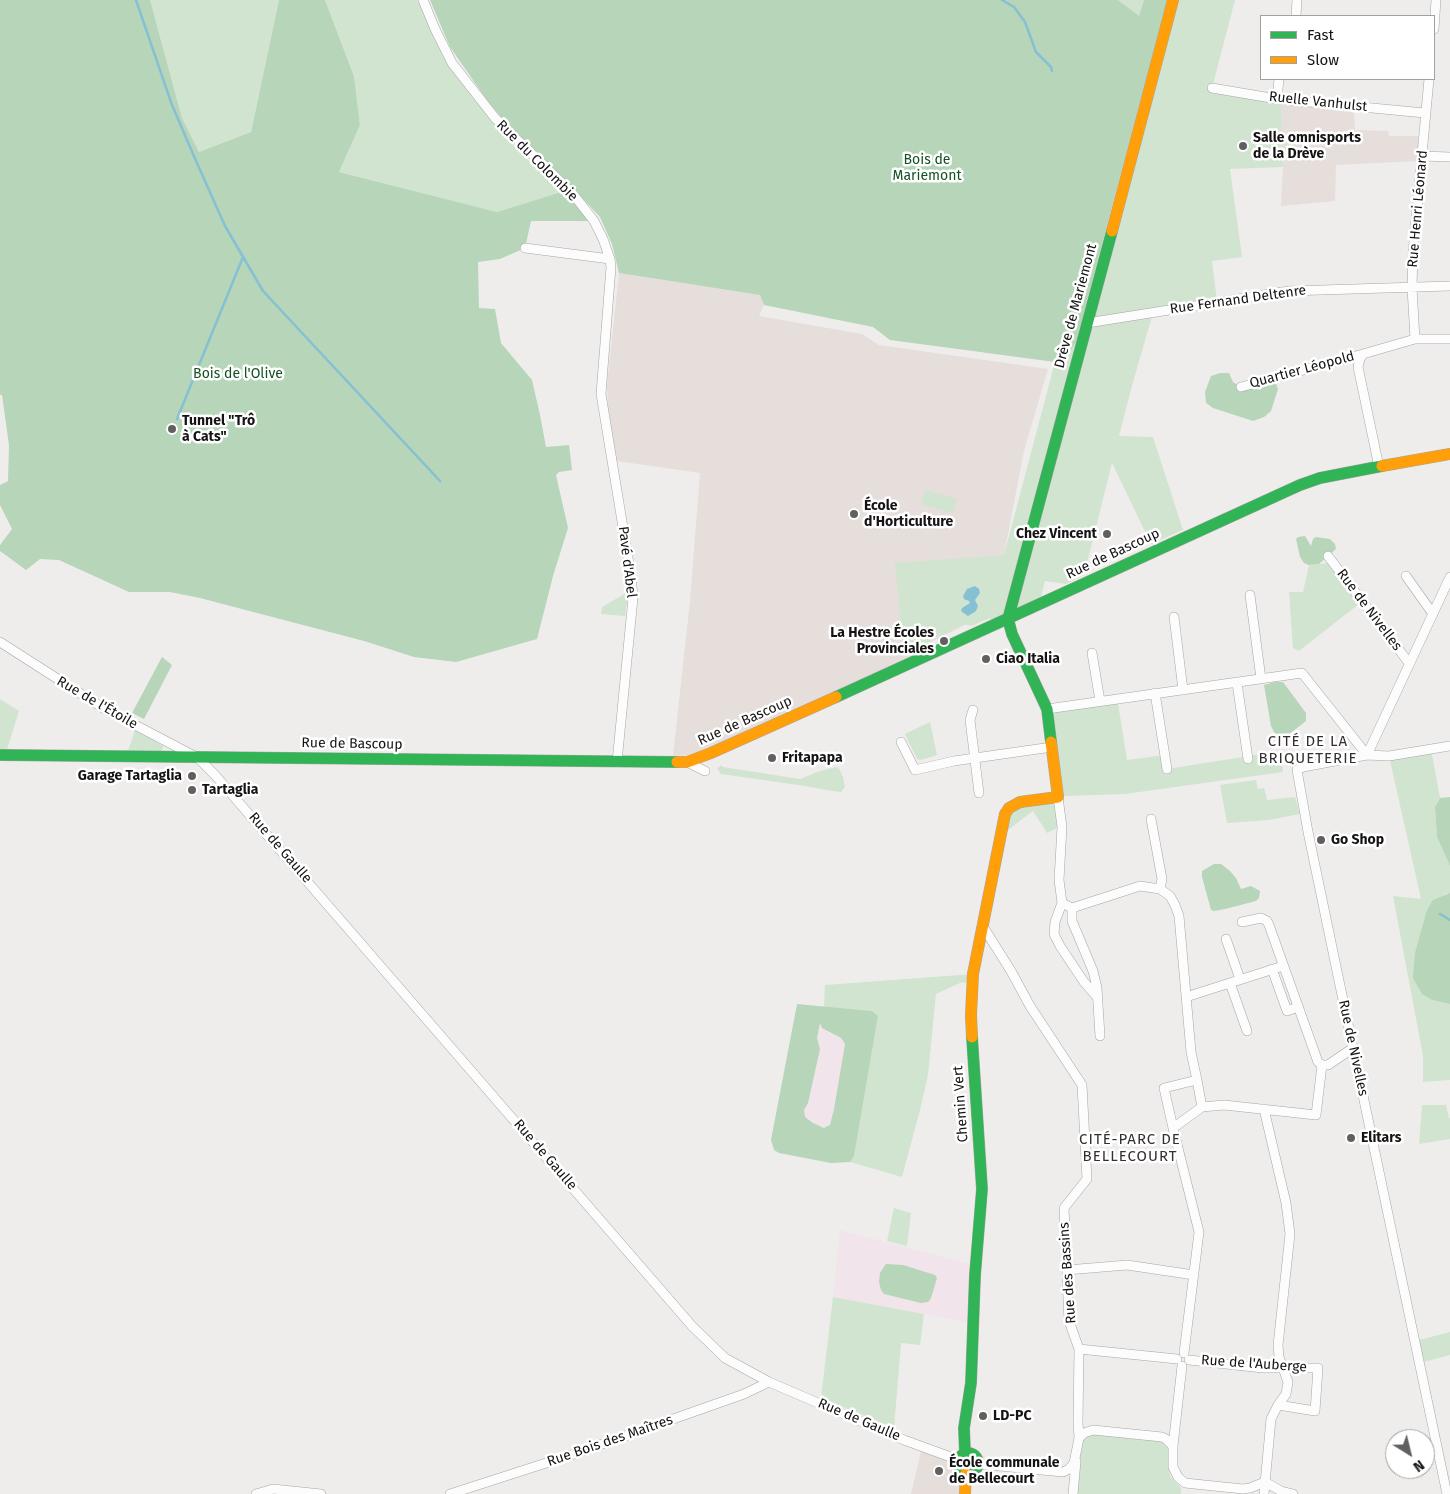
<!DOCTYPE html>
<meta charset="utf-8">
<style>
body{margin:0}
#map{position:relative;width:1450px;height:1494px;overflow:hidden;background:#efedec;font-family:"Fira Sans",sans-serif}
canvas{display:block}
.legend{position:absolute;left:1260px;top:15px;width:175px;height:65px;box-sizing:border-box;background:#fff;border:1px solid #a1a1a1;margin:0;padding:6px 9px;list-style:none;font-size:15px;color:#151313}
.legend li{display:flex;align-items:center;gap:10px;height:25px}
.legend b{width:25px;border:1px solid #a1a1a1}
.north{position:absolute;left:1385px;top:1429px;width:50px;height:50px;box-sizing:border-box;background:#fff;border:1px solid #a1a1a1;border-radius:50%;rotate:144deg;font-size:14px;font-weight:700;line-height:20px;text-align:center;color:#151313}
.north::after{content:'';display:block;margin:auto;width:18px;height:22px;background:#615f5f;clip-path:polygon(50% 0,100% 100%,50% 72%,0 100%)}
</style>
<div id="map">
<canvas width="1450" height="1494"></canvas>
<ul class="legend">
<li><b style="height:6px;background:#30b455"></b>Fast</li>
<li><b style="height:6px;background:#ff9f0a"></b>Slow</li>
</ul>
<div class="north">N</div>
</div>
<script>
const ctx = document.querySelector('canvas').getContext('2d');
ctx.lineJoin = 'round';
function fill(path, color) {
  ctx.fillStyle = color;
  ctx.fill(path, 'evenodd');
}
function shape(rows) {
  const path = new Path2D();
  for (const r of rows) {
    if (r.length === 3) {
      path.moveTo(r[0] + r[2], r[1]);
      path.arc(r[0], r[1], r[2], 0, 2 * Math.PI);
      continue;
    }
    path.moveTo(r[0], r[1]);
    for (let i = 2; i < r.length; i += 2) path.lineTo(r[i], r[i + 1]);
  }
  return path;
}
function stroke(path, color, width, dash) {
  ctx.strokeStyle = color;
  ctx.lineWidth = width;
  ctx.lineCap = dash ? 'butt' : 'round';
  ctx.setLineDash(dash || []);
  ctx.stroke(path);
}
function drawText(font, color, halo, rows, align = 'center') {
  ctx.font = font + ' "Fira Sans",sans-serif';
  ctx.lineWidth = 5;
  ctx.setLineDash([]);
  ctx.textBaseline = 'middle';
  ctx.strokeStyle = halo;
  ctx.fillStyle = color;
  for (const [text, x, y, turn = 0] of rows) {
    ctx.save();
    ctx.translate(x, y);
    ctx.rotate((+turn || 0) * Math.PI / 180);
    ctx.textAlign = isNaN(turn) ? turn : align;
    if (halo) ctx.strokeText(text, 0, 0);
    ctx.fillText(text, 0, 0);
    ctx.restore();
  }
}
fill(shape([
 [820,1022,827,1032,841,1038,845,1044,834,1109,830,1125,824,1128,813,1123,805,1117,804,1110,808,1103,820,1049,817,1038],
 [840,1230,969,1264,975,1262,973,1323,833,1297]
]), '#f1e4ea');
fill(shape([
 [1281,105,1354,109,1355,130,1388,131,1389,136,1418,136,1418,161,1336,165,1335,201,1281,206,1283,167],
 [619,273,760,295,764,305,759,316,862,334,879,345,1048,369,1024,451,992,617,972,626,965,625,933,641,927,649,718,744,688,755,673,756,690,601,700,473,617,461,613,444,608,409,607,385],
 [922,1447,959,1460,959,1466,963,1471,965,1494,911,1494]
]), '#e5dedb');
fill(shape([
 [150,0,279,0,251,132,199,152,182,118],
 [325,0,417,0,444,53,467,87,508,140,561,192,497,212,339,172,360,125,354,75],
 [1118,0,1144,0,1139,17],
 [1173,0,1235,0,1212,88,1281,99,1283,167,1230,169,1242,257,1212,261,1217,301,1153,313,1133,382,1119,436,1153,437,1183,530,1151,544,1112,463,1084,575,1066,584,1045,581,1039,605,994,626,990,618,972,625,966,624,932,639,926,647,909,655,903,648,895,563,1004,555,1055,362,1087,323],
 [925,490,957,499,953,513,921,504],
 [1329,563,1359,604,1299,651,1293,648,1289,592,1303,592,1309,565],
 [626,593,628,593,625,616,601,614,602,607],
 [0,699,19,711,5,756,0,755],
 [1118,703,1127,760,1165,755,1167,769,1281,751,1283,772,1125,794,1063,796,1053,717,1054,714,1057,711],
 [930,722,937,755,921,760,917,759,905,734],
 [135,730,163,746,162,751,159,753,128,751],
 [1431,749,1440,798,1435,807,1437,837,1450,866,1450,893,1445,894,1432,1000,1450,1004,1450,1080,1423,1082,1423,1056,1393,896,1421,899,1389,756],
 [721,765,723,767,800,779,820,771,837,767,840,770,843,777,845,787,841,792,832,791,805,786,721,774,717,769],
 [1256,780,1258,789,1264,788,1267,800,1295,797,1300,814,1269,820,1227,823,1220,785],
 [1054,803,1057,828,1047,833,1033,811,1004,833,1008,816,1015,808],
 [973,974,972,982,960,983,936,994,928,1075,920,1110,902,1177,850,1162,854,1155,878,1016,872,1011,824,1007,825,985],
 [1422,1105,1446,1105,1449,1118,1450,1118,1450,1139,1419,1144],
 [894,1208,911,1213,907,1246,887,1241],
 [833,1297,924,1314,920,1345,901,1343,894,1428,821,1398],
 [1450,1332,1450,1355,1424,1362,1419,1340],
 [1084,1433,1160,1440,1170,1449,1169,1469,1170,1476,1181,1488,1181,1494,1074,1494,1076,1459]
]), '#d0e4d0');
fill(shape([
 [0,0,150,0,182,118,199,152,251,132,279,0,325,0,354,76,360,125,339,172,497,212,561,192,577,205,591,221,531,221,525,248,500,259,478,262,479,308,495,309,501,343,532,380,540,415,546,447,569,445,572,470,559,472,556,475,568,528,553,576,537,639,456,662,414,657,364,641,200,598,170,592,129,592,59,560,40,559,26,570,0,551,0,545,12,529,0,505,0,485,8,481,9,445,2,395,0,395],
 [430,0,1118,0,1139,16,1144,0,1167,0,1078,335,1075,344,1072,348,1055,362,890,340,873,327,764,305,760,295,619,273,612,244,600,217,571,186,517,135,489,103,450,47],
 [1220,373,1229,373,1233,382,1241,387,1275,381,1278,389,1271,411,1264,417,1253,421,1213,408,1206,403,1205,392,1211,376],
 [1305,536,1311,546,1313,539,1316,537,1330,539,1335,544,1336,549,1319,564,1309,565,1304,563,1300,557,1296,539,1298,537],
 [162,657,172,665,144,719,132,713],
 [1275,682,1283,682,1306,713,1306,721,1288,735,1279,736,1274,732,1271,726,1264,685],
 [1450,797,1450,866,1437,837,1435,807,1440,798],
 [1214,864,1221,864,1230,871,1236,878,1241,889,1251,886,1260,891,1259,898,1256,901,1225,909,1214,911,1211,910,1202,877,1202,871],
 [1450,893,1450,1004,1432,1000,1422,994,1413,978,1415,953,1427,910,1433,900],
 [797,1004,872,1011,878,1016,854,1156,850,1162,831,1163,779,1153,774,1150,771,1140],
 [820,1023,822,1028,841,1038,845,1044,834,1109,830,1125,824,1128,813,1123,805,1117,804,1110,808,1103,820,1049,817,1038],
 [886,1264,903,1265,935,1275,937,1278,931,1298,928,1302,921,1303,884,1294,881,1290,879,1282,880,1273]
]), '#b6d5b9');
fill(shape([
 [975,586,979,589,980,593,975,600,978,606,976,611,968,616,961,611,962,608,970,603,969,601,964,599,963,596,967,589]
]), '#85c0d3');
stroke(shape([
 [136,0,172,105,193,154,225,226,263,291,440,481],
 [1002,0,1014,7,1025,22,1036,52,1051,67,1052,71],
 [177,419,243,257],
 [1440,914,1450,920]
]), '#85c0d3', 2.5);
const street = shape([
 [423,0,435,29,452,63,495,118,573,194,594,221,603,239,610,259,611,267,601,394,631,576,633,598,617,762],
 [1296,16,1297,0],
 [1434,29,1436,0],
 [1212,88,1277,99,1425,113],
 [1277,99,1279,79],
 [1422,156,1450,157],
 [525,248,610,259],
 [1087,323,1289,291,1450,286],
 [1415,339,1412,288,1413,252,1429,79],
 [1241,387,1363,354],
 [1379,467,1358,367,1360,359,1363,354,1415,339,1450,339],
 [1328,556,1409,663],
 [1406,576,1433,614],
 [1250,595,1261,679],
 [1174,617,1183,690],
 [0,642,103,708,198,758,215,775,692,1326,725,1358,769,1382,904,1440,959,1460],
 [1092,653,1100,701],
 [1237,683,1248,759],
 [1155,693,1167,769],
 [1047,709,1302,673,1367,755],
 [973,710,970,720,979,793],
 [901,742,915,770,954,761,1052,747],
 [1367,755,1450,577],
 [687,762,705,771],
 [1058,797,1062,827,1059,880,1062,903,1072,908,1140,886,1160,889,1170,896,1175,905,1179,916,1191,1052,1197,1080],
 [1151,819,1162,879,1160,889],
 [1062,903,1055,922,1054,934,1060,946,1084,982,1097,997],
 [1072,908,1072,921,1093,971,1097,988,1100,1036],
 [1242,922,1261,918,1267,921,1269,925,1318,1062,1322,1065,1328,1065,1353,1048],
 [982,925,1011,971,1030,1006,1082,1085,1087,1179,1064,1208,1069,1321,1079,1349,1078,1423,1079,1438],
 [1226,939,1240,979],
 [1272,969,1287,1011,1298,1007],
 [1230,983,1247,1031],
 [1186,997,1283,966],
 [1202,1107,1224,1105,1316,1115,1322,1065],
 [1173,1128,1164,1088,1197,1080,1202,1107,1173,1128,1199,1232,1184,1353],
 [1067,1270,1127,1265,1194,1275],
 [1079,1349,1177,1359],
 [1189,1360,1263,1368,1318,1368,1315,1411,1278,1405],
 [1173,1446,1182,1366],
 [978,1464,1063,1472,1069,1469,1074,1463,1079,1438,1084,1433,1093,1430,1162,1437,1166,1439,1173,1446,1173,1467,1178,1477,1185,1483,1243,1489,1250,1488,1265,1482,1281,1491,1293,1494],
 [256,1494,273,1489,321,1494],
 [450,1494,574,1454,744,1394,769,1382],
 [1073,1494,1076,1461],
 [1264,1494,1271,1419,1278,1405,1286,1394,1288,1382,1279,1357,1278,1345,1290,1234,1286,1203,1264,1109],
 [1447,1494,1353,1048,1308,832,1297,770,1303,767,1367,755,1389,756,1450,746]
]);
const fast = shape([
 [1008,619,1112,231],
 [1008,619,1012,634,1047,709,1051,742],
 [836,697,1300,485,1320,478,1382,466],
 [0,755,677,762],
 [968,1463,10],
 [965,1453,964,1428,971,1383,975,1275,982,1189,972,1037]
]);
const slow = shape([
 [1112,231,1173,0],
 [1382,466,1450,454],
 [677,762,687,762,711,753,836,697],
 [972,1037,971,1015,973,974,1005,814,1009,808,1020,802,1058,797,1051,742],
 [965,1494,966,1473]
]);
stroke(street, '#a6a5a4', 10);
stroke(fast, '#a6a5a4', 12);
stroke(slow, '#a6a5a4', 12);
stroke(street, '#fdfcfc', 9);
stroke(fast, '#30b455', 11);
stroke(slow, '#ff9f0a', 11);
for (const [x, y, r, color] of [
 [1243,146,5,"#615f5f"],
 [172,429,5,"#615f5f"],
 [854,514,5,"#615f5f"],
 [1107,534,5,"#615f5f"],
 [944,641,5,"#615f5f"],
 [986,659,5,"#615f5f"],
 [772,758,5,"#615f5f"],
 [192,776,5,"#615f5f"],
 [192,790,5,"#615f5f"],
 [1321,840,5,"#615f5f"],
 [1351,1138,5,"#615f5f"],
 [983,1416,5,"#615f5f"],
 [939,1471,5,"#615f5f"]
]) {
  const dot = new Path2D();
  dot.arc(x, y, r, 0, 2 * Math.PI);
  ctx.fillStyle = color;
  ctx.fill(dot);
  stroke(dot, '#fff', 2);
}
drawText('14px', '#151313', '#fff', [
 ["Ruelle Vanhulst",1318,102,6],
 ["Rue du Colombie",537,161,45],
 ["Rue Henri Léonard",1418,209,-85],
 ["Rue Fernand Deltenre",1238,300,-8],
 ["Drève de Mariemont",1076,306,-75],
 ["Quartier Léopold",1302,370,-15],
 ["Rue de Bascoup",1113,554,-25],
 ["Pavé d'Abel",627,562,83],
 ["Rue de Nivelles",1369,610,53],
 ["Rue de l'Étoile",97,703,30],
 ["Rue de Bascoup",745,721,-24],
 ["Rue de Bascoup",352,744,1],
 ["Rue de Gaulle",280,848,49],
 ["Rue de Nivelles",1353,1048,78],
 ["Chemin Vert",961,1104,-94],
 ["Rue de Gaulle",545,1155,49],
 ["Rue des Bassins",1068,1273,-94],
 ["Rue de l'Auberge",1254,1364,4],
 ["Rue de Gaulle",859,1420,23],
 ["Rue Bois des Maîtres",610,1441,-19]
]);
drawText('bold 14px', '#151313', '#fff', [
 ["Salle omnisports",1253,138],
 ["de la Drève",1253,154],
 ["Tunnel \"Trô",182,421],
 ["à Cats\"",182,437],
 ["École",864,506],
 ["d'Horticulture",864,522],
 ["Chez Vincent",1097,534,"right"],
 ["La Hestre Écoles",934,633,"right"],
 ["Provinciales",934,649,"right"],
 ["Ciao Italia",996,659],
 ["Fritapapa",782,758],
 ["Garage Tartaglia",182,776,"right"],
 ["Tartaglia",202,790],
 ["Go Shop",1331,840],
 ["Elitars",1361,1138],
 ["LD-PC",993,1416],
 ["École communale",949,1463],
 ["de Bellecourt",949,1479]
], 'left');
drawText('14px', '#135022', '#fff', [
 ["Bois de",927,160],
 ["Mariemont",927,176],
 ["Bois de l'Olive",238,374]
]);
ctx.letterSpacing = '1px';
drawText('15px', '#34302f', '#fff', [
 ["CITÉ DE LA",1308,742],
 ["BRIQUETERIE",1308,759],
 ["CITÉ-PARC DE",1130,1140],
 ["BELLECOURT",1130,1157]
]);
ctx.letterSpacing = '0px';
</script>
